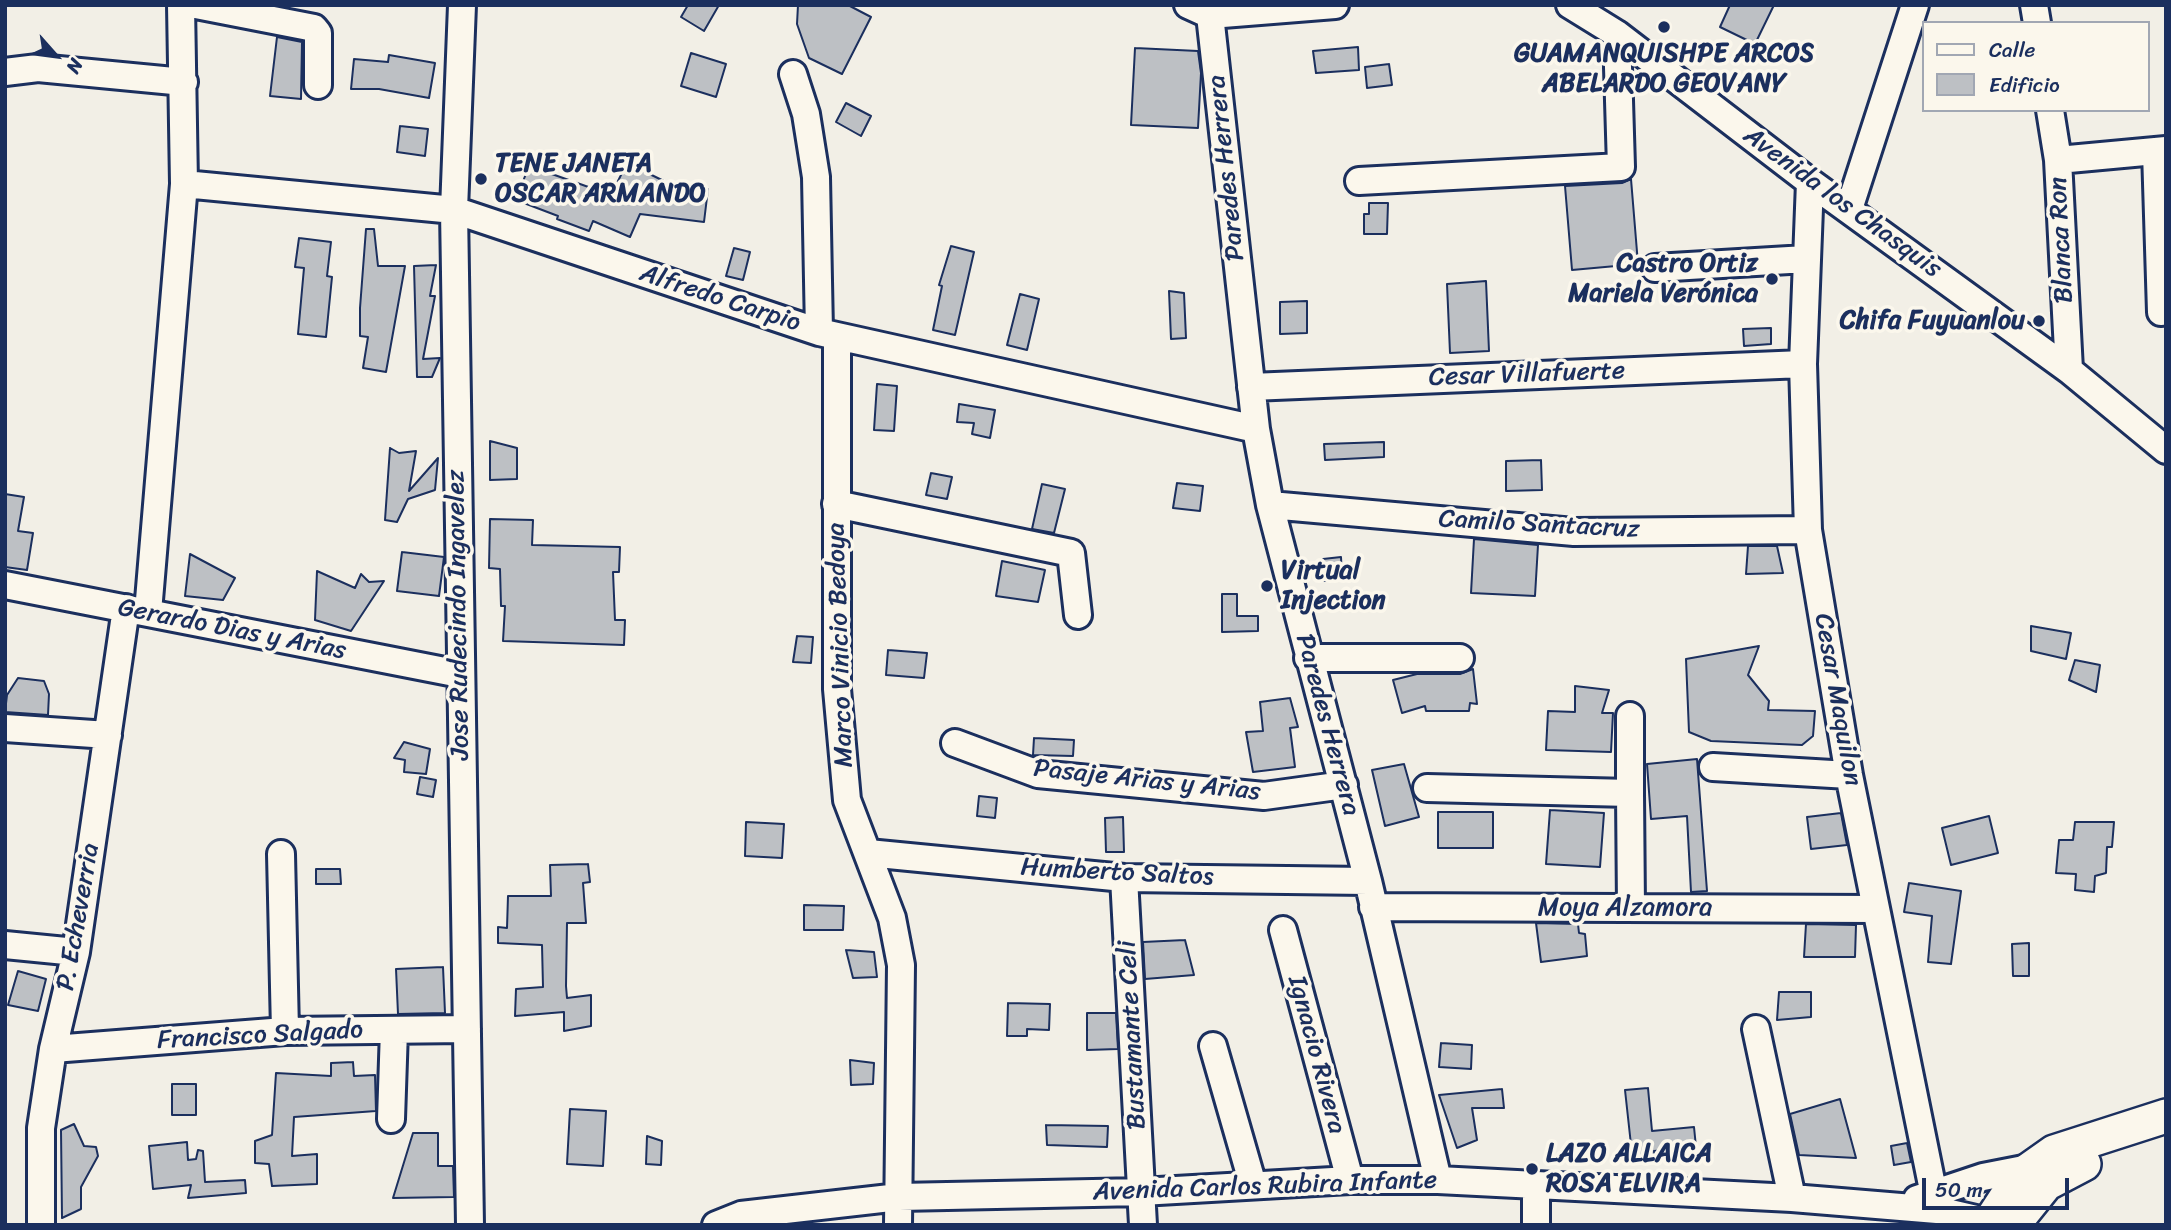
<!DOCTYPE html>
<meta charset="utf-8">
<style>
body{margin:0}
#map{position:relative;width:2171px;height:1230px;overflow:hidden;background:#f2efe6;font-family:Sriracha,sans-serif}
canvas{display:block}
.frame{position:absolute;inset:0;border:7px solid #1b2f5e;pointer-events:none}
.legend{position:absolute;left:1922px;top:21px;width:228px;height:91px;box-sizing:border-box;background:#fbf7ec;border:2px solid #a1a7b3;margin:0;padding:9px 12px;list-style:none;font-size:21px;color:#1b2f5e}
.legend li{display:flex;align-items:center;gap:14px;height:35px}
.legend b{width:35px;border:2px solid #a1a7b3}
.north{position:absolute;left:21px;top:21px;width:70px;height:70px;-webkit-text-stroke:5px #fbf7ec;paint-order:stroke;rotate:118deg;font-size:19px;font-weight:700;line-height:28px;text-align:center;color:#1b2f5e}
.north::after{content:'';display:block;margin:auto;width:24px;height:32px;background:#1b2f5e;clip-path:polygon(50% 0,100% 100%,50% 72%,0 100%)}
.scale{position:absolute;left:1922px;top:1178px;width:147px;height:32px;box-sizing:border-box;border:4px solid #1b2f5e;border-top:0;padding-left:9px;font-size:21px;line-height:24px;white-space:nowrap;color:#1b2f5e;-webkit-text-stroke:5px #fbf7ec;paint-order:stroke}
</style>
<div id="map">
<canvas width="2171" height="1230"></canvas>
<div class="frame"></div>
<ul class="legend">
<li><b style="height:9px;background:#fbf7ec"></b>Calle</li>
<li><b style="height:19px;background:#bdc0c4"></b>Edificio</li>
</ul>
<div class="north">N</div>
<div class="scale">50 m</div>
</div>
<script>
const ctx = document.querySelector('canvas').getContext('2d');
ctx.lineJoin = 'round';
function fill(path, color) {
  ctx.fillStyle = color;
  ctx.fill(path, 'evenodd');
}
function shape(rows) {
  const path = new Path2D();
  for (const r of rows) {
    path.moveTo(r[0], r[1]);
    for (let i = 2; i < r.length; i += 2) path.lineTo(r[i], r[i + 1]);
  }
  return path;
}
function stroke(path, color, width, dash) {
  ctx.strokeStyle = color;
  ctx.lineWidth = width;
  ctx.lineCap = dash ? 'butt' : 'round';
  ctx.setLineDash(dash || []);
  ctx.stroke(path);
}
function drawText(font, color, halo, rows, align = 'center') {
  ctx.font = font + ' Sriracha,sans-serif';
  ctx.lineWidth = 7;
  ctx.setLineDash([]);
  ctx.textBaseline = 'middle';
  ctx.strokeStyle = halo;
  ctx.fillStyle = color;
  for (const [text, x, y, turn = 0] of rows) {
    ctx.save();
    ctx.translate(x, y);
    ctx.rotate((+turn || 0) * Math.PI / 180);
    ctx.textAlign = isNaN(turn) ? turn : align;
    if (halo) ctx.strokeText(text, 0, 0);
    ctx.fillText(text, 0, 0);
    ctx.restore();
  }
}
const building = shape([
 [688,5,719,5,704,31,681,17,688,5],
 [798,5,848,5,871,17,842,74,809,58,797,24,798,5],
 [1730,5,1774,5,1755,44,1720,27,1730,5],
 [277,37,302,42,301,99,270,96,277,37],
 [1358,47,1359,70,1316,73,1313,51,1358,47],
 [1135,48,1198,51,1201,73,1198,128,1131,125,1135,48],
 [691,53,726,64,716,97,681,86,691,53],
 [389,55,435,63,429,98,379,89,351,89,354,59,388,62,389,55],
 [1389,64,1392,85,1367,88,1365,67,1389,64],
 [846,103,871,116,861,136,836,122,846,103],
 [400,126,428,129,425,156,397,152,400,126],
 [533,155,553,162,549,173,611,195,627,163,670,184,708,189,704,222,640,214,630,237,593,221,589,231,557,219,558,216,516,200,533,155],
 [1631,179,1638,264,1572,270,1565,186,1622,183,1631,179],
 [1369,203,1388,203,1387,234,1364,234,1364,214,1369,214,1369,203],
 [366,229,374,229,378,266,405,266,386,372,363,368,368,337,360,336,360,308,366,229],
 [299,238,331,242,327,276,332,277,326,337,298,334,304,268,295,267,299,238],
 [951,246,974,252,955,335,933,330,942,286,939,285,951,246],
 [734,248,750,252,743,280,726,276,734,248],
 [436,265,430,296,435,296,423,359,440,358,432,377,417,377,414,266,436,265],
 [1486,281,1489,351,1450,353,1447,284,1486,281],
 [1169,291,1184,293,1186,338,1171,339,1169,291],
 [1020,294,1039,299,1027,350,1007,345,1020,294],
 [1307,301,1307,333,1280,334,1280,302,1307,301],
 [1771,328,1771,344,1744,346,1743,329,1771,328],
 [877,384,897,386,894,431,874,430,877,384],
 [959,404,995,410,990,438,972,434,974,423,957,422,959,404],
 [490,441,517,448,517,479,490,480,490,441],
 [1384,442,1384,457,1325,460,1324,444,1384,442],
 [390,448,399,453,416,451,409,491,438,458,435,490,408,499,397,522,385,520,390,448],
 [1541,460,1542,490,1506,491,1506,461,1541,460],
 [931,473,952,477,947,499,926,495,931,473],
 [1177,483,1203,486,1200,511,1173,508,1177,483],
 [1042,484,1065,489,1054,533,1032,529,1042,484],
 [5,494,24,497,18,531,33,533,27,570,5,567,5,494],
 [490,519,533,520,532,545,620,547,619,572,613,572,615,620,625,620,624,645,503,641,505,606,501,606,500,569,489,568,490,519],
 [1474,539,1538,545,1535,596,1471,593,1474,539],
 [1748,546,1777,546,1783,573,1746,574,1748,546],
 [402,552,444,557,439,596,397,591,402,552],
 [190,554,235,578,223,600,185,596,190,554],
 [1341,557,1342,577,1324,581,1323,559,1341,557],
 [1002,561,1045,570,1038,602,996,596,1002,561],
 [317,571,355,588,361,574,369,582,384,581,351,631,315,620,317,571],
 [1222,594,1237,594,1237,616,1258,616,1258,631,1222,632,1222,594],
 [2031,626,2071,633,2066,659,2031,651,2031,626],
 [797,636,813,637,811,663,793,662,797,636],
 [1759,646,1748,675,1769,701,1768,710,1815,711,1813,736,1802,745,1711,741,1689,732,1686,659,1759,646],
 [888,650,927,653,924,678,886,675,888,650],
 [2075,660,2100,665,2096,692,2069,680,2075,660],
 [1473,669,1477,704,1470,703,1469,711,1426,711,1425,706,1402,713,1393,680,1417,674,1460,674,1473,669],
 [18,678,44,681,49,694,48,715,5,712,7,695,18,678],
 [1575,686,1609,690,1602,713,1613,713,1611,752,1546,750,1548,711,1575,712,1575,686],
 [1290,698,1298,727,1290,728,1295,767,1253,772,1246,732,1263,731,1260,702,1290,698],
 [1034,738,1074,740,1073,756,1033,755,1034,738],
 [404,742,430,749,426,774,404,772,405,760,394,758,404,742],
 [1697,759,1707,891,1691,892,1687,816,1651,819,1647,764,1697,759],
 [1404,764,1419,817,1385,826,1372,770,1404,764],
 [420,777,436,780,433,797,417,794,420,777],
 [979,796,997,798,995,818,977,816,979,796],
 [1550,810,1604,813,1600,867,1546,864,1550,810],
 [1438,812,1493,812,1493,848,1438,848,1438,812],
 [1841,813,1847,845,1811,849,1807,817,1841,813],
 [1989,816,1998,853,1951,865,1942,828,1989,816],
 [1123,817,1124,852,1106,852,1105,818,1123,817],
 [746,822,784,824,782,858,745,856,746,822],
 [2075,822,2114,822,2112,847,2107,847,2106,873,2095,876,2094,892,2075,890,2076,874,2056,873,2059,840,2073,840,2075,822],
 [588,864,590,882,583,883,586,923,567,923,566,986,567,998,591,995,591,1026,564,1031,564,1012,515,1016,516,989,543,987,542,945,498,943,498,927,507,928,508,896,551,896,550,865,588,864],
 [316,869,340,869,341,884,316,884,316,869],
 [1909,883,1961,891,1951,964,1928,962,1932,916,1904,912,1909,883],
 [804,905,844,906,843,930,804,930,804,905],
 [1536,923,1578,924,1579,933,1585,934,1587,956,1541,962,1536,923],
 [1806,924,1856,925,1855,957,1804,957,1806,924],
 [1185,940,1194,975,1145,979,1143,942,1185,940],
 [2029,943,2029,976,2013,976,2012,944,2029,943],
 [846,950,874,952,877,977,853,978,846,950],
 [443,967,445,1013,398,1014,396,969,443,967],
 [18,971,46,979,38,1011,8,1005,18,971],
 [1779,992,1811,992,1811,1017,1777,1020,1779,992],
 [1008,1003,1050,1004,1049,1030,1027,1029,1027,1036,1007,1036,1008,1003],
 [1087,1013,1116,1013,1118,1049,1087,1050,1087,1013],
 [1441,1043,1472,1045,1471,1069,1439,1067,1441,1043],
 [850,1060,874,1063,873,1084,851,1085,850,1060],
 [353,1062,354,1076,375,1075,376,1111,294,1117,292,1156,317,1154,317,1184,272,1186,269,1164,255,1163,255,1141,272,1135,276,1073,331,1076,331,1063,353,1062],
 [172,1084,196,1084,196,1115,172,1115,172,1084],
 [1648,1088,1652,1131,1694,1127,1696,1147,1654,1151,1655,1161,1633,1163,1625,1090,1648,1088],
 [1502,1089,1504,1108,1472,1108,1477,1140,1457,1148,1439,1095,1502,1089],
 [1840,1099,1856,1158,1799,1155,1790,1114,1840,1099],
 [570,1109,606,1111,603,1166,567,1164,570,1109],
 [74,1124,84,1146,96,1147,98,1156,81,1187,81,1209,62,1218,61,1130,74,1124],
 [1046,1125,1108,1126,1107,1147,1047,1145,1046,1125],
 [413,1133,438,1133,438,1166,453,1166,454,1197,393,1198,413,1133],
 [647,1136,662,1141,661,1165,646,1164,647,1136],
 [187,1142,188,1160,196,1159,198,1150,203,1151,205,1182,245,1180,246,1193,188,1198,191,1185,153,1189,149,1146,187,1142],
 [1907,1143,1911,1162,1894,1165,1891,1146,1907,1143]
]);
fill(building, '#bdc0c4');
stroke(building, '#1b2f5e', 2);
const minor = shape([
 [196,5,314,28,318,33,318,85],
 [462,5,454,210,470,1225],
 [1188,5,1210,15,1335,5],
 [1570,5,1617,34,1810,182,2069,370,2166,450],
 [2034,5,2037,23],
 [1210,15,1256,429,1270,505,1368,881,1438,1180],
 [5,72,38,68,184,82],
 [793,74,806,114,816,177,819,332],
 [2050,110,2058,160,2069,370],
 [2156,151,2161,312],
 [2058,160,2166,150],
 [1359,181,1621,167,1617,34],
 [1810,182,1803,364,1808,530,1849,775,1937,1210],
 [184,184,454,210,819,332,1256,429],
 [1849,209,1915,5],
 [1655,268,1806,259],
 [837,337,837,689,847,800,892,918,901,965,898,1225],
 [1251,387,1803,364],
 [836,504,1071,553,1078,615],
 [1270,505,1574,532,1808,530],
 [5,585,460,674],
 [148,612,184,184,181,5],
 [1308,658,1460,658],
 [1630,716,1630,793],
 [5,728,108,735],
 [955,743,1038,774,1264,796,1344,785],
 [1713,767,1849,775],
 [1427,788,1630,793,1631,908],
 [868,853,1124,878,1368,881],
 [281,854,285,1031],
 [1124,878,1143,1225],
 [1373,907,1876,909],
 [1283,930,1350,1180],
 [5,945,76,952],
 [1756,1029,1792,1198],
 [1213,1046,1253,1185],
 [53,1049,285,1031,467,1029],
 [391,1119,394,1030],
 [1536,1185,1536,1225],
 [1917,1199,1983,1177,2029,1168,2034,1171],
 [41,1225,41,1128,53,1049,76,952,126,608],
 [716,1225,741,1215,899,1197,1141,1192,1350,1180,1438,1180,1792,1198,1937,1210,1989,1222,2007,1220]
]);
const major = shape([
 [1988,1225,2020,1176,2054,1152,2166,1116],
 [2013,1225,2046,1184,2084,1164]
]);
stroke(minor, '#1b2f5e', 32);
stroke(major, '#1b2f5e', 38);
stroke(minor, '#fbf7ec', 26);
stroke(major, '#fbf7ec', 33);
for (const [x, y, r, color] of [
 [1664,27,7,"#1b2f5e"],
 [481,179,7,"#1b2f5e"],
 [1772,279,7,"#1b2f5e"],
 [2039,321,7,"#1b2f5e"],
 [1267,586,7,"#1b2f5e"],
 [1532,1169,7,"#1b2f5e"]
]) {
  const dot = new Path2D();
  dot.arc(x, y, r, 0, 2 * Math.PI);
  ctx.fillStyle = color;
  ctx.fill(dot);
  stroke(dot, '#fbf7ec', 2.5);
}
drawText('bold 26px', '#1b2f5e', '#fbf7ec', [
 ["GUAMANQUISHPE ARCOS",1664,54,"center"],
 ["ABELARDO GEOVANY",1664,84,"center"],
 ["TENE JANETA",495,164],
 ["OSCAR ARMANDO",495,194],
 ["Castro Ortiz",1758,264,"right"],
 ["Mariela Verónica",1758,294,"right"],
 ["Chifa Fuyuanlou",2025,321,"right"],
 ["Virtual",1281,571],
 ["Injection",1281,601],
 ["LAZO ALLAICA",1546,1154],
 ["ROSA ELVIRA",1546,1184]
], 'left');
drawText('26px', '#1b2f5e', '#fbf7ec', [
 ["Paredes Herrera",1227,168,-96],
 ["Avenida los Chasquis",1842,203,36],
 ["Blanca Ron",2062,240,-93],
 ["Alfredo Carpio",720,299,18],
 ["Cesar Villafuerte",1527,375,-2],
 ["Camilo Santacruz",1539,525,3],
 ["Jose Rudecindo Ingavelez",459,615,-91],
 ["Gerardo Dias y Arias",232,630,11],
 ["Marco Vinicio Bedoya",841,645,-92],
 ["Cesar Maquilon",1837,700,80],
 ["Paredes Herrera",1327,725,75],
 ["Pasaje Arias y Arias",1147,781,6],
 ["Humberto Saltos",1117,873,3],
 ["Moya Alzamora",1625,908],
 ["P. Echeverria",79,917,-80],
 ["Bustamante Celi",1133,1035,-93],
 ["Francisco Salgado",260,1036,-3],
 ["Ignacio Rivera",1316,1055,75],
 ["Avenida Carlos Rubira Infante",1265,1187,-2]
]);
</script>
